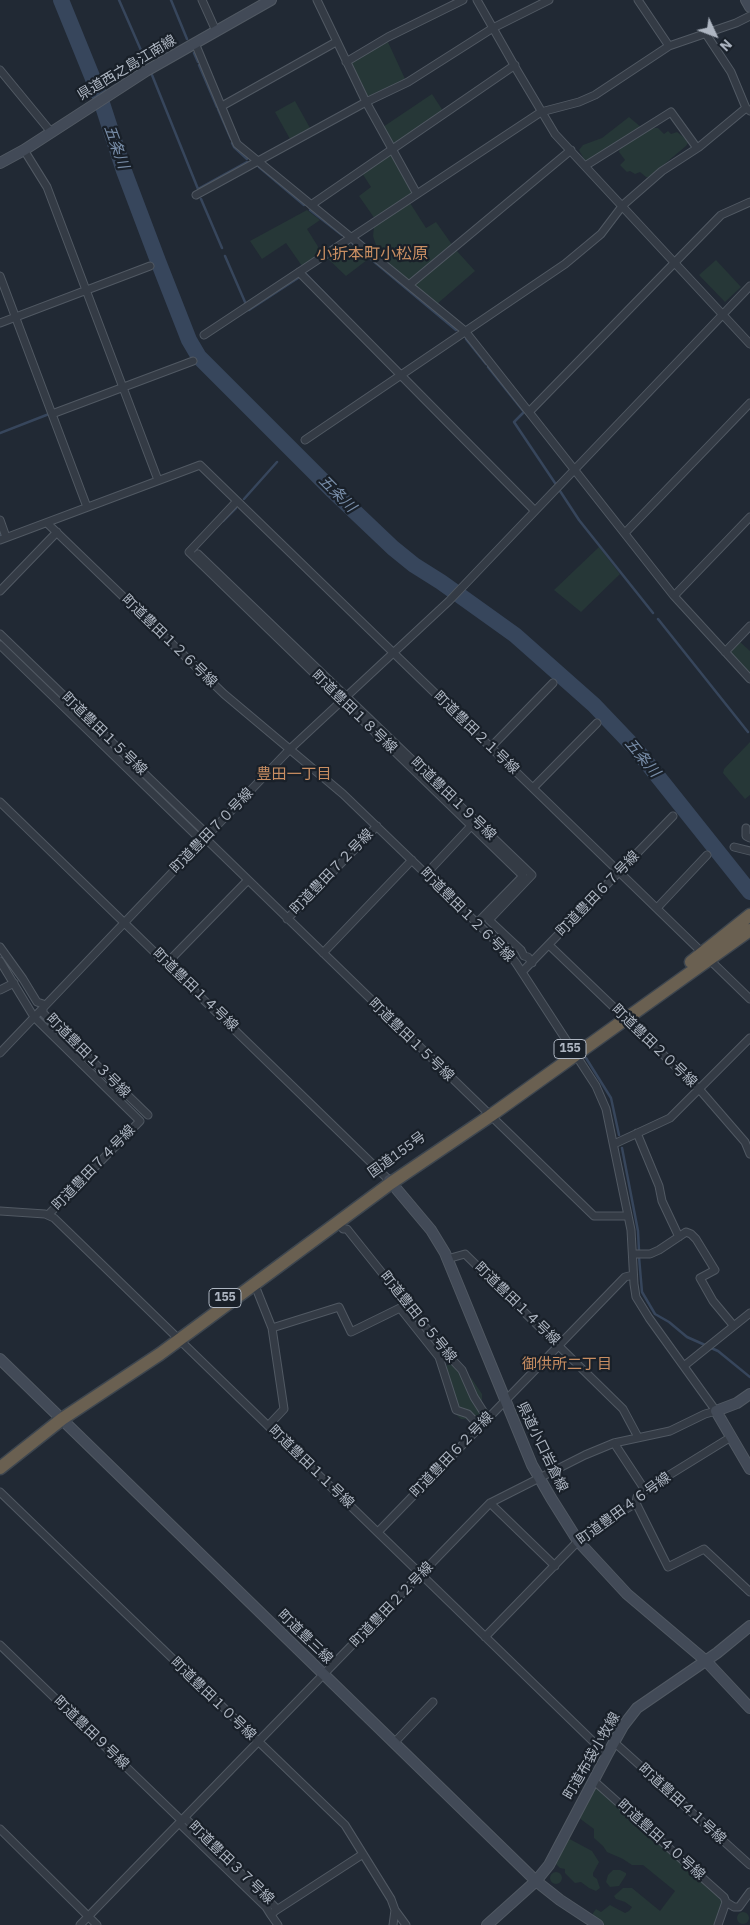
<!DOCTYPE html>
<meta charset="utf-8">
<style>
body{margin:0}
#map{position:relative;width:750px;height:1925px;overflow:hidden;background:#212934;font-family:"IBM Plex Sans",sans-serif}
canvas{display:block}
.north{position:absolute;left:690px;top:10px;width:50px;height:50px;-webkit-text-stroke:4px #192029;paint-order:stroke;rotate:133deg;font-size:14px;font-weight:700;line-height:20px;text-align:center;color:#aeb6c2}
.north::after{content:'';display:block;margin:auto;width:18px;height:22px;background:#aeb6c2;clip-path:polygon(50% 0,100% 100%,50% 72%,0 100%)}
</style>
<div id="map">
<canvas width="750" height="1925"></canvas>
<div class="north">N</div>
</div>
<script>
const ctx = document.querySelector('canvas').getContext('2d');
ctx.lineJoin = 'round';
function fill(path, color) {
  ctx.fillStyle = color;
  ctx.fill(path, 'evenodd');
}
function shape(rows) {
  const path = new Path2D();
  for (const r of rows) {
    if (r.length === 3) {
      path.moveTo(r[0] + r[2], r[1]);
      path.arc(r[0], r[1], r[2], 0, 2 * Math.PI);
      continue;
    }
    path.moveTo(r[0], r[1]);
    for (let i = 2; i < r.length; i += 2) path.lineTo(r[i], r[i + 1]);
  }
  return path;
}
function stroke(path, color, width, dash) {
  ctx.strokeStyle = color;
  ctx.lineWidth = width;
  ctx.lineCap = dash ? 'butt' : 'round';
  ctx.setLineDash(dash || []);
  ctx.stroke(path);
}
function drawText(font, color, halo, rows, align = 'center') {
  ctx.font = font + ' "IBM Plex Sans","Noto Sans JP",sans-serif';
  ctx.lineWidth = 4.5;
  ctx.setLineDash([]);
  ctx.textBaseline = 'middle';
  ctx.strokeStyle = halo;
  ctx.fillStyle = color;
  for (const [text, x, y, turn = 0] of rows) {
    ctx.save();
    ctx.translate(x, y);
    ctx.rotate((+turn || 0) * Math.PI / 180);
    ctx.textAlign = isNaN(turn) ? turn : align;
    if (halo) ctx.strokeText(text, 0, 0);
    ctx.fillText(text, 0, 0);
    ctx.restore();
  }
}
fill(shape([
 [387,40,405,79,369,96,366,95,351,65,352,61],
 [432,94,443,111,394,144,392,143,383,127],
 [295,101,310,128,290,139,275,112],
 [629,117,642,128,589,160,585,161,579,150,583,145,602,138],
 [655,128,658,128,664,134,668,131,671,134,677,132,686,139,688,143,686,146,649,177,646,177,640,172,635,174,630,171,627,172,620,165,625,160,619,152,620,148,649,129],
 [388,155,393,156,412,191,411,195,375,219,359,196,371,187,362,173],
 [410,203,426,228,436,222,453,246,411,280,408,280,380,257,373,236,374,227],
 [307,210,320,220,307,229,322,253,302,266,286,243,262,259,250,241],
 [347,243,367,260,346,276,326,257],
 [456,250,475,271,437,304,416,286,416,283],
 [716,260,741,287,725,302,699,275],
 [599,547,620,574,581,612,554,590],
 [739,641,750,651,750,674,731,654,732,648],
 [750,742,750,795,745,799,723,773,724,769],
 [448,1364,459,1367,472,1379,482,1394,482,1404,478,1420,461,1419,452,1411,451,1399,441,1377],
 [593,1780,720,1898,722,1903,714,1925,598,1925,589,1919,596,1909,601,1912,610,1905,625,1913,629,1911,632,1907,625,1902,616,1899,614,1896,623,1888,632,1888,660,1911,675,1891,643,1865,632,1865,623,1859,607,1852,603,1846,594,1838,594,1829,575,1815],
 [564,1836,592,1851,599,1862,593,1873,593,1876,597,1879,600,1888,596,1891,589,1888,581,1882,575,1883,565,1873,565,1869,560,1868,552,1860],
 [613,1870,620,1870,626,1873,626,1875,619,1886,610,1887,606,1882,608,1875],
 [556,1878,6],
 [743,1918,6]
]), '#263737');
stroke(shape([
 [119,0,147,64],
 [171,0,187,39],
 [194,53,198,62],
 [199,65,217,107],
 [152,75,198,189,247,162],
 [218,109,231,139],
 [232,143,234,147,247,159],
 [259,167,304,205],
 [201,199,222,248],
 [310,210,342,235],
 [353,244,456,330],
 [225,256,245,302],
 [305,273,336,305],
 [249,310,298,278],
 [466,339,486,364],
 [488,367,524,412,514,422,555,483],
 [0,433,49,414],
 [287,452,291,450],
 [560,491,579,520,653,613],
 [244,499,277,462],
 [223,521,236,508],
 [0,534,0,535],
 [658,619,748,732],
 [586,1058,611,1098,619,1135],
 [622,1148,638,1231,639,1251],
 [639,1257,642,1292,655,1314,669,1322,687,1337,705,1345],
 [711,1348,718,1351,750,1377]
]), '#37465c', 2.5);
stroke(shape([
 [61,0,98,91,124,171,158,261,189,340,199,357,333,491,393,548,414,565,441,582,515,635,594,705,636,749,750,892]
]), '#37465c', 16);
const street = shape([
 [202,0,216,31],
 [317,0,366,102,417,194],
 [477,0,518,72,555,134,750,344],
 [638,0,669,46],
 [706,34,731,72,746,108,750,111],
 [195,43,237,144,465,331,674,596,750,679],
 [346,62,388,37,463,0],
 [0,70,51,132],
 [222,106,336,42],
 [24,150,47,187,158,480],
 [585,166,671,112,697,148],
 [196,195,366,102,408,82,493,28,549,0],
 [311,205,515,65],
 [299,272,535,511],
 [0,276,87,507],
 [409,285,571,150],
 [0,323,150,266],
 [204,335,541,112,579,102,595,95,669,46,736,23,750,16],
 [529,412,721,215,750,202],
 [52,414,193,361],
 [305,440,565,264,601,234,623,205,662,171,699,147,746,108],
 [237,501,189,552,523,876,477,923],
 [0,520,6,537],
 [47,523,224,694,343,794,509,954,516,963,596,1086,606,1109,631,1230,634,1284,636,1297,649,1318,716,1411,705,1414,670,1431,614,1443,585,1455,490,1503,80,1925],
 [625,533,750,403],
 [0,540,200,465,750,999],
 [198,554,532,875,489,920,521,950,524,956,528,957,532,963],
 [0,591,57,532],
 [674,596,750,517],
 [0,634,208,835],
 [0,645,202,841],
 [725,652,750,626],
 [491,747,553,683],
 [533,788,597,723],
 [0,802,389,1180],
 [746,828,746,836,750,838],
 [205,838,594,1216,628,1216],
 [734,847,750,851],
 [426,874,471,826],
 [657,908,707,855],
 [287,919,377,826],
 [549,945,700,1090,745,1142,750,1154],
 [0,947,23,979,37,1002,43,1004,43,1013,148,1115],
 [323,953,412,860],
 [0,961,34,1017,140,1121,48,1215],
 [167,963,248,880],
 [522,972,673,816],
 [0,990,14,983],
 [0,1053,290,749,449,601,750,286],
 [637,1133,659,1186,662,1201,679,1237],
 [614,1144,670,1118,750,1038],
 [0,1211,45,1214,54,1218,607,1755],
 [338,1222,343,1229,347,1229,446,1353,462,1370,474,1397,488,1419],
 [633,1254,650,1254,659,1250,686,1232,691,1234,696,1239,715,1270,700,1278,713,1301,733,1325],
 [447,1259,465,1254,623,1409,638,1437],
 [254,1283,272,1328,284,1409,268,1426],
 [272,1328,339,1307,351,1332,400,1308,439,1357,456,1410,468,1414,480,1427],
 [684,1366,750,1313],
 [614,1443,645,1490],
 [0,1492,345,1825,391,1899,395,1910,393,1925],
 [490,1503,555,1566],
 [636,1503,668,1567,704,1549,750,1592],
 [378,1532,625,1277,633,1275],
 [485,1637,584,1535,636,1503,637,1497,645,1490,731,1437],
 [0,1645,182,1821],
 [614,1742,750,1865],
 [394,1743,433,1702],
 [593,1780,724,1897,726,1902],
 [185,1818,277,1909],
 [179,1823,266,1907,271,1915],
 [0,1829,97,1925],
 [395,1910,406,1925],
 [278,1925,271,1915,275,1911,363,1854],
 [718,1925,726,1902,734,1907,739,1907,750,1892]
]);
const secondary = shape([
 [746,0,750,7],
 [0,163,24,150,146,71,271,0],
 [389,1180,431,1230,445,1253,532,1465,551,1498,578,1541,627,1594,706,1661,750,1708],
 [0,1359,536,1881,560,1900,598,1925],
 [750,1394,737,1403,716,1411,750,1469],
 [487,1925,536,1881,549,1865,607,1755,623,1726,637,1708,717,1653,750,1626]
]);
const highway = shape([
 [691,962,750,915],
 [0,1468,62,1419,160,1354,391,1183,490,1116,750,930]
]);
stroke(street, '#515963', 9);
stroke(secondary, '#515963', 12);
stroke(highway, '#3e464f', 15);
stroke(street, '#343b45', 7);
stroke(secondary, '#424a57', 10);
stroke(highway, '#6a6051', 12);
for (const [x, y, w] of [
 [570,1049,32],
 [225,1298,32]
]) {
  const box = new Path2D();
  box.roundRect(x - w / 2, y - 9.5, w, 19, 4);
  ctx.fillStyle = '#192029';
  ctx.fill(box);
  stroke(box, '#aeb6c2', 1);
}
drawText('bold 12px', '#aeb6c2', null, [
 ["155",570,1049],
 ["155",225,1298]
]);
drawText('14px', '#aeb6c2', '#192029', [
 ["県道西之島江南線",127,68,-31],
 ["町道豊田１２６号線",169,641,44],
 ["町道豊田１８号線",354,712,44],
 ["町道豊田２１号線",476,733,44],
 ["町道豊田１５号線",104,734,44],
 ["町道豊田１９号線",453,799,44],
 ["町道豊田７０号線",212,831,-46],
 ["町道豊田７２号線",332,872,-46],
 ["町道豊田６７号線",598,894,-46],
 ["町道豊田１２６号線",467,915,45],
 ["町道豊田１４号線",195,990,44],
 ["町道豊田１５号線",411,1040,44],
 ["町道豊田２０号線",654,1046,44],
 ["町道豊田１３号線",88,1056,45],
 ["国道155号",397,1155,-36],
 ["町道豊田７４号線",94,1168,-46],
 ["町道豊田１４号線",517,1304,44],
 ["町道豊田６５号線",418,1317,51],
 ["県道小口岩倉線",542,1447,64],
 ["町道豊田６２号線",452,1455,-46],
 ["町道豊田１１号線",311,1467,44],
 ["町道豊田４６号線",624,1509,-36],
 ["町道豊田２２号線",392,1605,-46],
 ["町道豊三線",305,1637,44],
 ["町道豊田１０号線",213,1699,44],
 ["町道豊田９号線",91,1733,44],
 ["町道布袋小牧線",592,1756,-60],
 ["町道豊田４１号線",682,1804,42],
 ["町道豊田４０号線",661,1840,42],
 ["町道豊田３７号線",231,1863,44]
]);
drawText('italic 15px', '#788da8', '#192029', [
 ["五条川",116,147,70],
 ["五条川",337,494,45],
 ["五条川",642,758,50]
]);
drawText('15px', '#c98e62', '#192029', [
 ["豊田一丁目",294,775],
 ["御供所二丁目",567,1365]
]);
drawText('16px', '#c98e62', '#192029', [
 ["小折本町小松原",372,254]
]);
</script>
